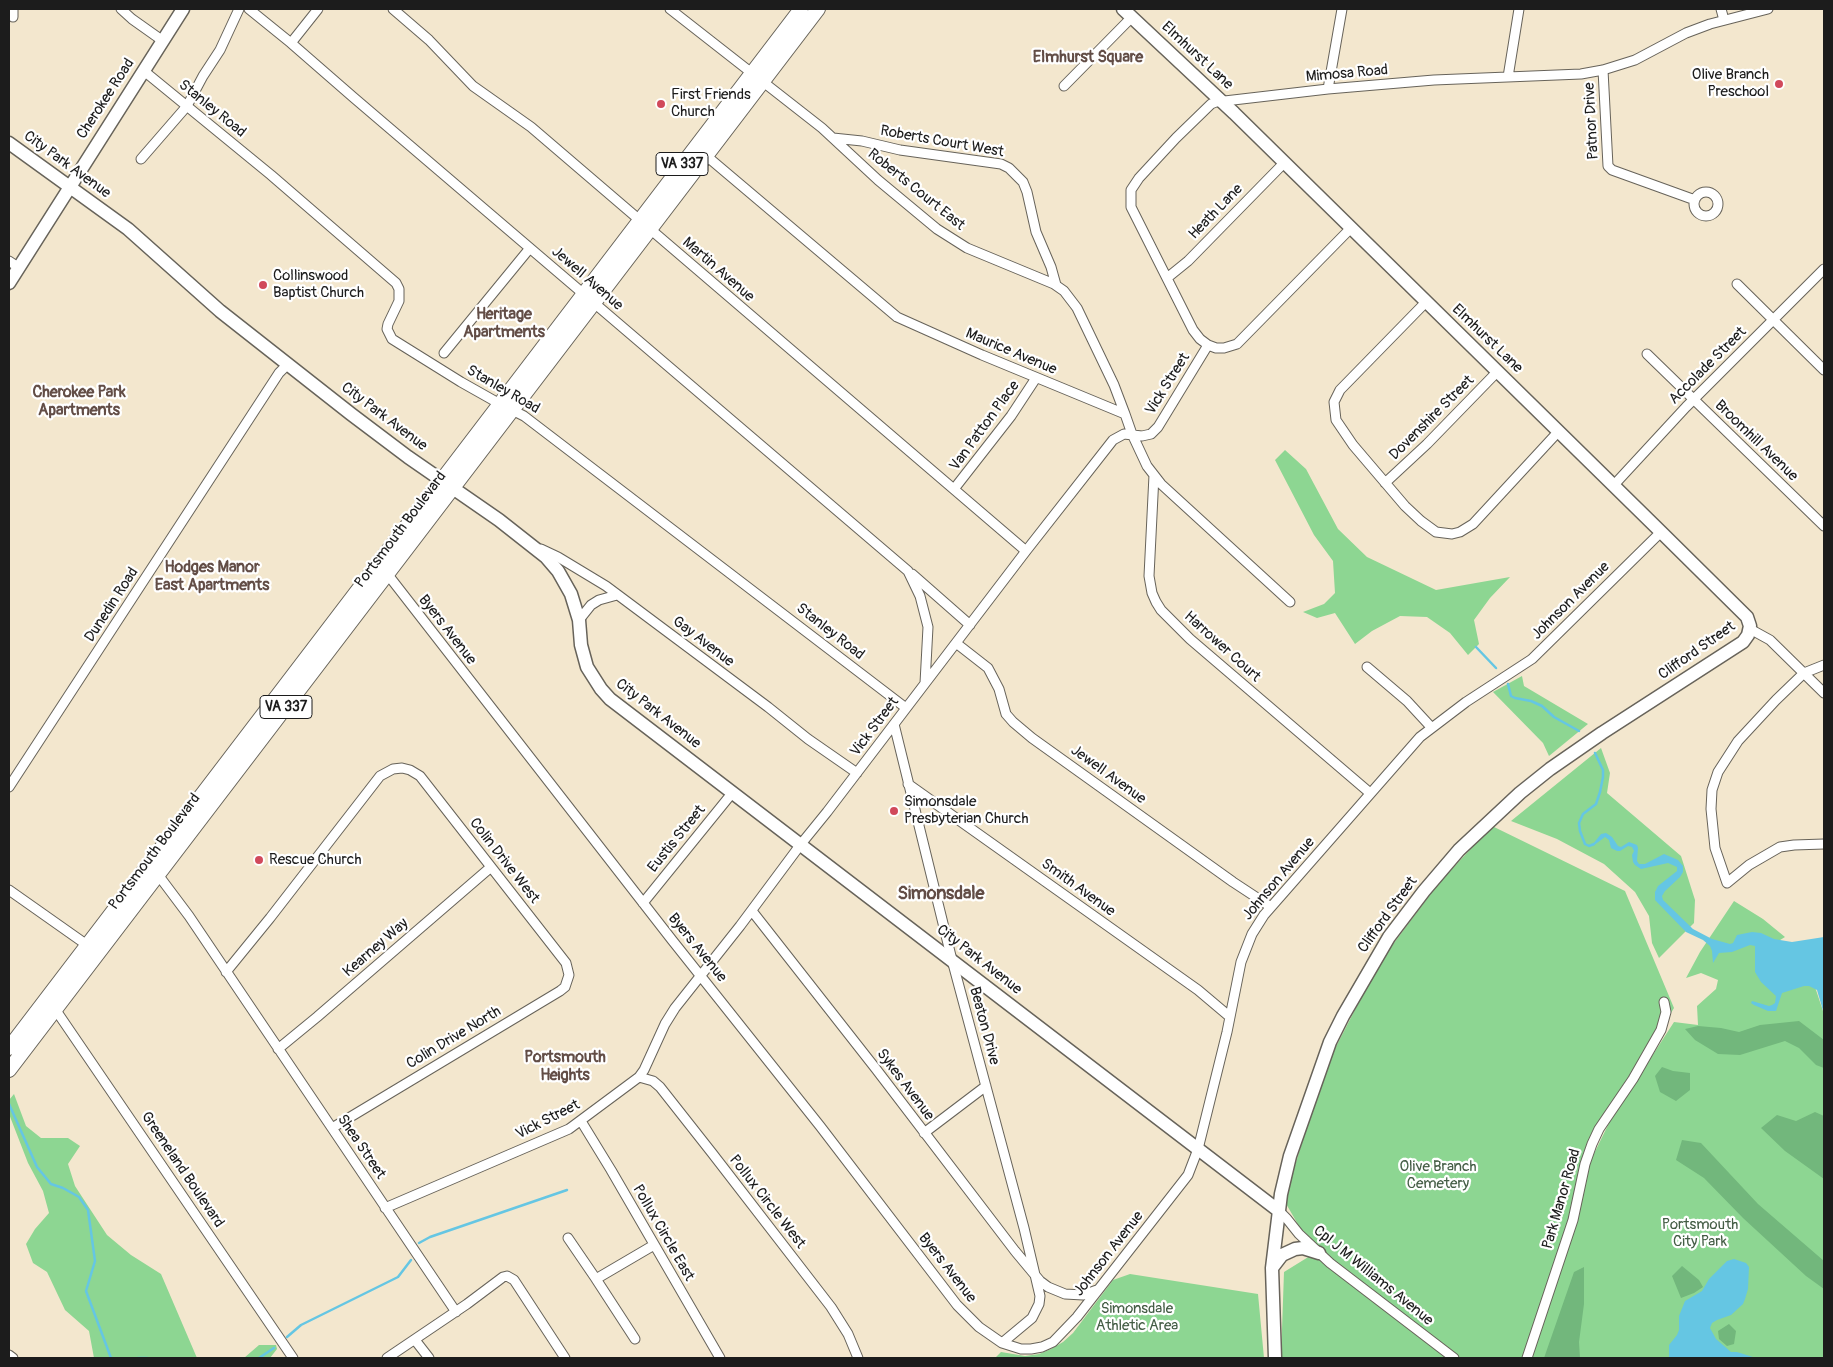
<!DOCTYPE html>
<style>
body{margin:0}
#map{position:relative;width:1833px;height:1367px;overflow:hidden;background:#f3e7ce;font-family:Pangolin,sans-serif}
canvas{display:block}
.frame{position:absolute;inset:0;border:10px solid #1c1c1c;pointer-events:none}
</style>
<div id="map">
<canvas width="1833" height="1367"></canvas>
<div class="frame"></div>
</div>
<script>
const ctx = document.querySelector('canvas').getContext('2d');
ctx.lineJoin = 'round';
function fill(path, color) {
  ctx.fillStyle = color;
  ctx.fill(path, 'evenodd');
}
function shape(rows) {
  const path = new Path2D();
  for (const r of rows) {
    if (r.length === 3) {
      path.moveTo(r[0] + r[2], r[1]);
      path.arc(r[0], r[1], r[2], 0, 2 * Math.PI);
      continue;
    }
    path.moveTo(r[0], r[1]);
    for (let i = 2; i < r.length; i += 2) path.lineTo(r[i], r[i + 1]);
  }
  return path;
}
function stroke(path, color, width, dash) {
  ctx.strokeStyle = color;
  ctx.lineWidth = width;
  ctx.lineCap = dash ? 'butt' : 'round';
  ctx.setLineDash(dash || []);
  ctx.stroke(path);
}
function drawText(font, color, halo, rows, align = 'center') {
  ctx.font = font + ' Pangolin,sans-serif';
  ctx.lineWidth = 4.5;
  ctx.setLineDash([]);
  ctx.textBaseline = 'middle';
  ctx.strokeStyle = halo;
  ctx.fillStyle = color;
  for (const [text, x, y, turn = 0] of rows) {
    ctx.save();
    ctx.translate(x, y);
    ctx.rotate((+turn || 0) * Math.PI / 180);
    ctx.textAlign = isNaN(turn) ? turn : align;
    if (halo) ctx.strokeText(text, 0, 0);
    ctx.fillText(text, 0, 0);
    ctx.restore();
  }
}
fill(shape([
 [1285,450,1306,469,1338,529,1367,557,1436,590,1510,577,1490,598,1474,620,1479,644,1468,655,1450,633,1427,617,1400,616,1372,631,1355,644,1335,613,1317,618,1303,612,1324,604,1335,593,1333,561,1314,535,1275,460],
 [1522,676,1524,686,1588,724,1549,756,1543,743,1493,692],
 [1601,748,1610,773,1607,793,1681,856,1695,900,1694,923,1659,958,1652,943,1649,916,1635,892,1604,864,1557,839,1511,821],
 [1492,826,1625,891,1674,1008,1583,1156,1575,1205,1524,1358,1281,1358,1284,1272,1318,1251,1307,1240,1285,1202,1289,1185,1325,1068,1379,963,1438,884],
 [1734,901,1763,919,1785,937,1767,948,1805,957,1824,1014,1824,1358,1532,1358,1579,1212,1586,1170,1610,1121,1674,1022,1698,1025,1697,1006,1716,989,1718,980,1701,973,1686,978,1700,952],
 [14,1094,26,1126,41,1138,68,1138,80,1146,68,1164,75,1186,107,1235,131,1255,161,1274,197,1358,94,1358,89,1331,65,1310,47,1272,33,1263,26,1244,35,1229,49,1213,43,1191,28,1163,9,1114,9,1100],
 [1130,1274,1258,1294,1264,1358,995,1358,1001,1352,1025,1356,1039,1354,1051,1349,1063,1342,1073,1333,1113,1280],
 [259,1345,276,1345,277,1349,270,1358,244,1358]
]), '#8dd692');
fill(shape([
 [1799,1021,1824,1040,1824,1068,1816,1065,1799,1048,1785,1041,1740,1055,1718,1054,1695,1040,1685,1029,1698,1026,1721,1028,1739,1032,1760,1025],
 [1662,1067,1673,1071,1690,1073,1690,1090,1676,1101,1660,1092,1655,1076],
 [1815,1112,1824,1116,1824,1179,1785,1151,1761,1128,1777,1115,1796,1121],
 [1682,1140,1701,1143,1758,1204,1824,1261,1824,1289,1806,1276,1743,1218,1704,1178,1676,1160],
 [1682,1266,1699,1280,1703,1287,1694,1293,1681,1298,1672,1276],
 [1584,1267,1584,1304,1579,1342,1580,1358,1544,1358,1574,1272],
 [1729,1324,1736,1331,1734,1344,1727,1346,1719,1339,1718,1331]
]), '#72b77c');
fill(shape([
 [1606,833,1612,837,1618,846,1621,847,1629,842,1637,845,1638,848,1637,861,1639,864,1645,864,1664,854,1678,860,1683,866,1683,872,1680,877,1665,891,1662,896,1663,900,1693,929,1712,939,1730,944,1733,943,1737,935,1752,932,1761,933,1774,939,1792,942,1824,937,1824,1014,1817,990,1809,986,1804,986,1782,993,1776,1011,1768,1011,1754,1005,1751,1003,1752,1001,1769,1006,1772,1005,1775,1003,1776,996,1761,982,1755,972,1755,946,1750,945,1732,952,1719,953,1713,963,1712,951,1710,946,1703,940,1686,932,1655,900,1655,892,1658,886,1677,871,1677,867,1668,863,1641,869,1635,865,1633,862,1632,855,1634,851,1632,847,1628,846,1620,851,1617,851,1611,848,1609,840,1605,837,1593,846,1593,844,1601,834],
 [1734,1259,1746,1263,1749,1267,1748,1289,1745,1299,1743,1304,1731,1315,1717,1320,1712,1323,1710,1328,1716,1339,1731,1352,1737,1352,1756,1358,1669,1358,1669,1345,1677,1335,1679,1330,1679,1316,1685,1301,1702,1291,1709,1279,1727,1261]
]), '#65c6e3');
stroke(shape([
 [1476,647,1496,668],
 [1508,684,1511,696,1515,698,1531,701,1542,706,1554,717,1579,731],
 [1594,844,1589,846,1585,844,1580,831,1579,823,1583,814,1596,804,1600,792,1603,777,1603,770,1595,753],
 [9,1104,37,1167,51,1184,63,1188,79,1197,88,1210,95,1261,86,1291,111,1358],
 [419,1243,430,1237,567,1190],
 [287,1337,301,1325,398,1277,411,1260],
 [138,1358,147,1358],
 [259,1358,274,1348]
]), '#65c6e3', 2.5);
const street = shape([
 [121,9,132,19,163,41],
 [249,9,291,43,353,97,908,571,920,596,928,627,925,683],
 [393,9,429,40,473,86,531,127,1026,551],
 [670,9,822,128,878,180,937,229,967,248,1054,284,1064,291,1077,308,1114,385,1125,414],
 [1721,9,1724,20],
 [13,17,13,9],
 [291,43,318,9],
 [1603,70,1608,166,1612,170,1695,200],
 [144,71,271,175,396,283,399,289,399,301,388,324,387,329,392,339,461,382,500,404,524,416,906,708],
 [1508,77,1519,9],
 [1064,86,1132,17],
 [1328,89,1342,9],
 [833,138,862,141,900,150,1001,164,1009,168,1023,182,1027,192,1036,232,1051,267,1056,285],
 [703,153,897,317,982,355,1125,414,1132,434,1147,466,1161,484,1290,602],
 [141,159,187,106,203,76,220,50,239,9],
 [1706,204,12],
 [1350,229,1237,344,1224,348,1216,348,1208,345,1200,339,1193,330,1131,207,1131,190,1139,178,1176,138,1211,104,1216,102,1328,89,1434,80,1581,74,1603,70,1635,60,1686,33,1710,24,1768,9],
 [9,261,18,267],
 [1167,278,1188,261,1283,164],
 [1737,284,1824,370],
 [1426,302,1340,390,1334,402,1336,420,1353,445,1405,506,1421,521,1436,532,1452,534,1460,532,1473,524,1558,432],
 [444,353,530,248],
 [1647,354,1824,526],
 [1154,475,1149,576,1152,593,1156,602,1161,610,1190,639,1370,793],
 [1385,483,1427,444,1497,372],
 [1613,486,1686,407,1824,269],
 [954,489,1011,416,1036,378],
 [541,549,558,557,606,586,768,707,808,739,857,773],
 [385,571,672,940,820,1126,957,1305,979,1327,1002,1343,1021,1349,1031,1349,1042,1347,1053,1342,1077,1317,1188,1175,1198,1149,1227,1032,1241,962,1252,934,1264,915,1420,737,1466,702,1532,659,1661,532],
 [912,574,970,625],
 [579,620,591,605,599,600,617,595],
 [1750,629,1770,640,1824,693],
 [956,643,988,668,999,689,1006,714,1013,722,1032,738,1233,882,1271,907],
 [1824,665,1804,673,1776,700,1738,741,1718,772,1712,790,1711,809,1715,848,1727,883,1749,865,1780,847,1794,845,1824,844],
 [1367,667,1407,701,1431,727],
 [894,724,952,960,1024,1228,1040,1296,1039,1304,1032,1318,1002,1343],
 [908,784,1198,990,1230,1017],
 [9,787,279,373,288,364],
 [155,874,162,880,189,916,456,1312],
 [9,890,87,945],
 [643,903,733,792],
 [752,911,876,1069,1015,1251,1040,1281,1048,1287,1065,1294,1083,1295,1097,1290],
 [226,972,270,918,380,776,393,769,402,768,410,770,420,776,566,963,569,975,565,987,560,991,332,1128],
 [53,1006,293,1358],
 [278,1049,317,1017,491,867],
 [639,1077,653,1081,660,1087,712,1153,831,1307,848,1334,858,1358],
 [581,1121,611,1170,720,1358],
 [924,1133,986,1086],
 [385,1208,569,1129,639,1077,644,1070,665,1024,675,1008,740,926,801,844,827,812,1026,551,1113,440,1124,434,1142,436,1151,434,1158,427,1208,345],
 [1279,1211,1287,1219,1299,1234,1330,1263,1454,1358],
 [568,1238,596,1279],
 [635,1339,596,1279,654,1245],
 [415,1340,429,1358],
 [9,1355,13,1358],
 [387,1358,467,1304,503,1277,507,1276,514,1280,565,1358],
 [1527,1358,1573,1220,1585,1164,1592,1144,1599,1129,1633,1079,1661,1030,1666,1012,1664,1002]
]);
const secondary = shape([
 [1123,9,1234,113,1661,532,1747,617,1750,626,1748,635,1743,642,1602,733,1550,769,1520,793,1459,850,1424,891,1389,937,1343,1016,1330,1042,1290,1156,1281,1194,1272,1268,1275,1358],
 [9,143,128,229,220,311,351,414,408,457,499,520,546,557,558,571,571,594,579,620,581,645,587,667,601,689,610,699,1279,1211],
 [9,283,183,9],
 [1272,1268,1282,1255,1295,1249,1303,1248,1319,1253]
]);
const primary = shape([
 [9,1048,801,9],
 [9,1070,818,9]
]);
stroke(street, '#67635a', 11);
stroke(secondary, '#67635a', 15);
stroke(primary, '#67635a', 16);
stroke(street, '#fff', 9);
stroke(secondary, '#fff', 12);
stroke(primary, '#fff', 14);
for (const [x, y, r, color] of [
 [1779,84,5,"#d1495b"],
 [661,104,5,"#d1495b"],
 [263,285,5,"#d1495b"],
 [894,811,5,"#d1495b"],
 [259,860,5,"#d1495b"]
]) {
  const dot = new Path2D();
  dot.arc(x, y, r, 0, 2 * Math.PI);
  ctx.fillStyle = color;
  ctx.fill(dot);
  stroke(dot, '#fff', 2);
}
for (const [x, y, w] of [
 [682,164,52],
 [286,707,52]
]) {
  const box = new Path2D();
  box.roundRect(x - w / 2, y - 11.5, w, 23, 4);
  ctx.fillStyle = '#fff';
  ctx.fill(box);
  stroke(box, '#1c1c1c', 1);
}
drawText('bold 14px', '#1c1c1c', null, [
 ["VA 337",682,164],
 ["VA 337",286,707]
]);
drawText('15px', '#1c1c1c', '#fff', [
 ["Elmhurst Lane",1197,56,43],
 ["Mimosa Road",1347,74,-5],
 ["Cherokee Road",106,99,-57],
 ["Stanley Road",212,109,39],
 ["Patnor Drive",1592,121,-93],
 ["Roberts Court West",942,142,10],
 ["City Park Avenue",67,165,36],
 ["Roberts Court East",916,190,39],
 ["Heath Lane",1216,212,-46],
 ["Martin Avenue",718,270,41],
 ["Jewell Avenue",587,279,41],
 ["Elmhurst Lane",1487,339,44],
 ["Maurice Avenue",1011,352,23],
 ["Accolade Street",1708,366,-45],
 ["Vick Street",1168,384,-58],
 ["Stanley Road",503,390,30],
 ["City Park Avenue",384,417,37],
 ["Dovenshire Street",1432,418,-45],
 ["Van Patton Place",985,426,-54],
 ["Broomhill Avenue",1756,441,44],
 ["Portsmouth Boulevard",401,530,-53],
 ["Johnson Avenue",1571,601,-45],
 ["Dunedin Road",112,605,-57],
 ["Byers Avenue",447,630,52],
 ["Stanley Road",830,632,38],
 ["Gay Avenue",703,642,37],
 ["Harrower Court",1222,647,42],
 ["Clifford Street",1697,651,-35],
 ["City Park Avenue",658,714,38],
 ["Vick Street",875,727,-53],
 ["Jewell Avenue",1108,775,36],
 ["Eustis Street",677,839,-51],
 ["Portsmouth Boulevard",155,852,-53],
 ["Colin Drive West",504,861,52],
 ["Johnson Avenue",1279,879,-50],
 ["Smith Avenue",1078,888,36],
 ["Clifford Street",1388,915,-54],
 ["Kearney Way",376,948,-41],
 ["Byers Avenue",697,948,51],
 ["City Park Avenue",979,960,38],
 ["Beaton Drive",984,1026,75],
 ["Colin Drive North",454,1038,-31],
 ["Sykes Avenue",905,1085,53],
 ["Vick Street",548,1120,-27],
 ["Shea Street",361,1147,56],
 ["Greeneland Boulevard",182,1170,56],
 ["Park Manor Road",1562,1199,-74],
 ["Pollux Circle West",767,1202,52],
 ["Pollux Circle East",663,1233,60],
 ["Johnson Avenue",1109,1254,-52],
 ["Byers Avenue",947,1268,52],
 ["Cpl J M Williams Avenue",1373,1276,39]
]);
drawText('15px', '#1c1c1c', '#fff', [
 ["Olive Branch",1769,75,"right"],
 ["Preschool",1769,92,"right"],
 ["First Friends",671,95],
 ["Church",671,112],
 ["Collinswood",273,276],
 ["Baptist Church",273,293],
 ["Simonsdale",904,802],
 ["Presbyterian Church",904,819],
 ["Rescue Church",269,860]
], 'left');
drawText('15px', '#445d45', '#fff', [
 ["Olive Branch",1438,1167],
 ["Cemetery",1438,1184],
 ["Portsmouth",1700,1225],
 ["City Park",1700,1242],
 ["Simonsdale",1137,1309],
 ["Athletic Area",1137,1326]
]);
drawText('bold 16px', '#624d46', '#fff', [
 ["Elmhurst Square",1088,58],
 ["Heritage",504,315],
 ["Apartments",504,333],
 ["Cherokee Park",79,393],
 ["Apartments",79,411],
 ["Hodges Manor",212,568],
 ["East Apartments",212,586],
 ["Portsmouth",565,1058],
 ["Heights",565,1076]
]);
drawText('bold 18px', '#624d46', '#fff', [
 ["Simonsdale",941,894]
]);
</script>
